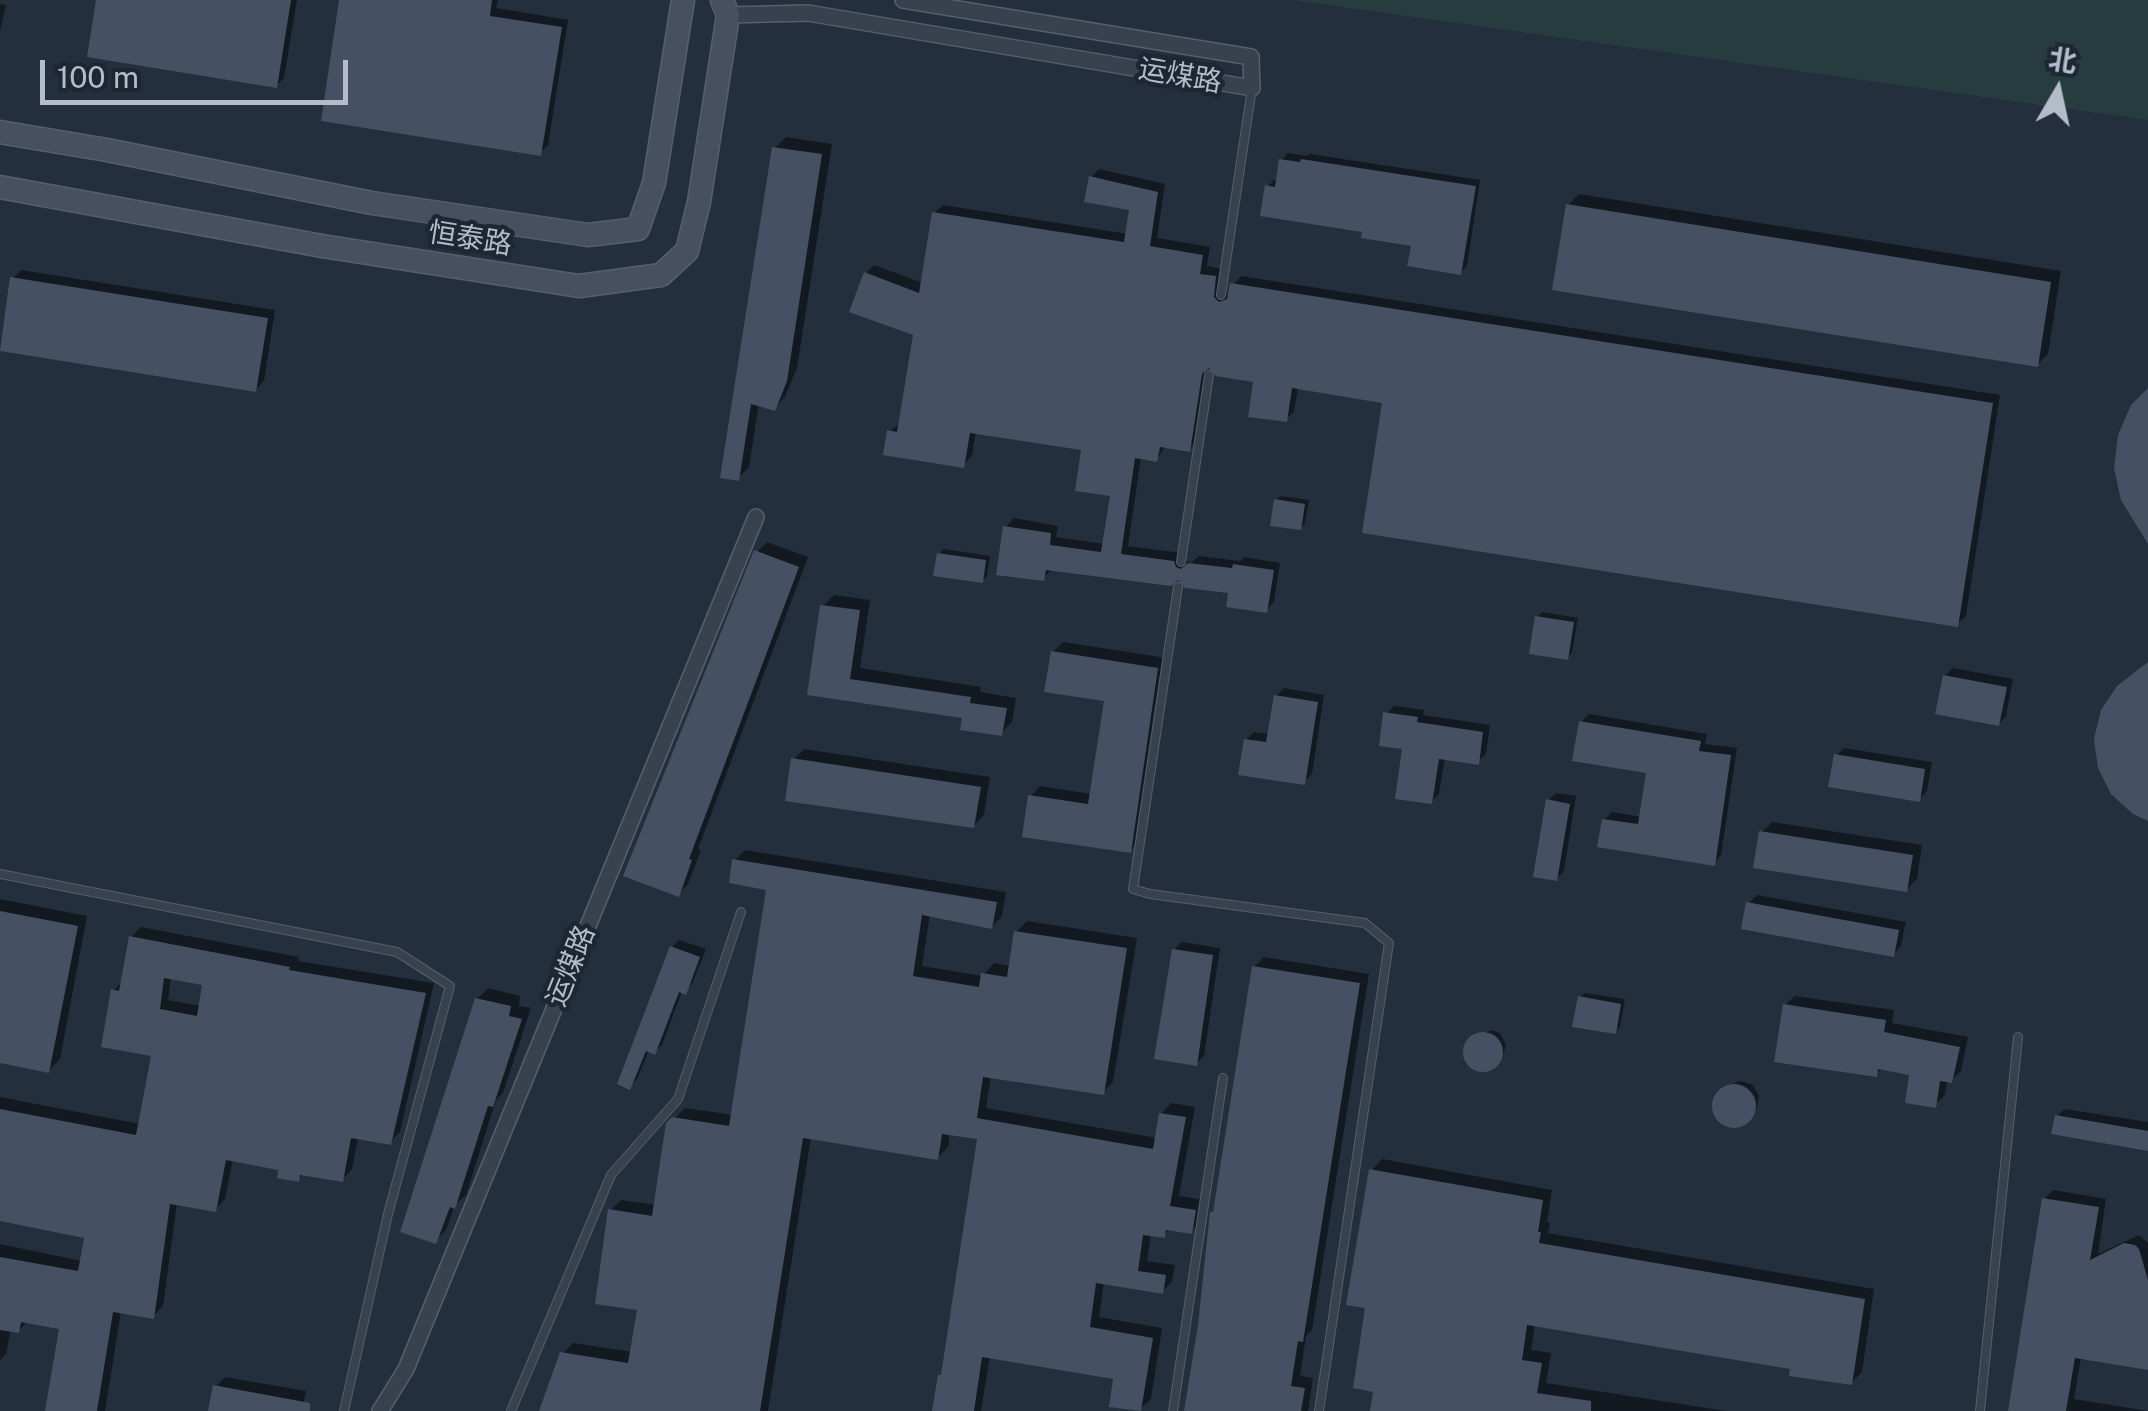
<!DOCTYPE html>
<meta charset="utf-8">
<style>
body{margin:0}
#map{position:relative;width:2148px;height:1411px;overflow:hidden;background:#242f3e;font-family:"Public Sans","Noto Sans SC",sans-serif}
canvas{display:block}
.north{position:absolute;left:2008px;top:40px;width:100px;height:100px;-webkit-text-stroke:8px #1d2633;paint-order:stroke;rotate:9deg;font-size:28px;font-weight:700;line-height:40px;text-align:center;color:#b4bcc9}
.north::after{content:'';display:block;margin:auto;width:35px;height:45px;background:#b4bcc9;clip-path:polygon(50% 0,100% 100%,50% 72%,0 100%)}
.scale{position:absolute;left:40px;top:60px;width:308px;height:45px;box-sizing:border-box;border:5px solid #b4bcc9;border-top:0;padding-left:12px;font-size:30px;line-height:35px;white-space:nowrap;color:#b4bcc9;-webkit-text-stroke:8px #1d2633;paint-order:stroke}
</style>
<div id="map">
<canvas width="2148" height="1411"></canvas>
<div class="north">北</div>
<div class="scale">100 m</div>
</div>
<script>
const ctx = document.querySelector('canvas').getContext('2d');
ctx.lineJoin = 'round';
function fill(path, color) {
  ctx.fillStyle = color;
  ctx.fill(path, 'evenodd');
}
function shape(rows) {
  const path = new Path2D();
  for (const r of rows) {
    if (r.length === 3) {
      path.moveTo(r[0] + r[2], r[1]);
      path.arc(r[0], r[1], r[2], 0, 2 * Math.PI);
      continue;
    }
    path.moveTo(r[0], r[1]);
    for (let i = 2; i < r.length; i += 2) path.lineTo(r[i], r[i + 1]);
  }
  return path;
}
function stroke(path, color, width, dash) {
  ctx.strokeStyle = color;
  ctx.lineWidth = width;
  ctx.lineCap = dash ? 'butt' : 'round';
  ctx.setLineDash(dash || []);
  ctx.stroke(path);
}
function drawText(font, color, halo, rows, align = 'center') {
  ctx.font = font + ' "Public Sans","Noto Sans SC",sans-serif';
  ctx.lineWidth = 9;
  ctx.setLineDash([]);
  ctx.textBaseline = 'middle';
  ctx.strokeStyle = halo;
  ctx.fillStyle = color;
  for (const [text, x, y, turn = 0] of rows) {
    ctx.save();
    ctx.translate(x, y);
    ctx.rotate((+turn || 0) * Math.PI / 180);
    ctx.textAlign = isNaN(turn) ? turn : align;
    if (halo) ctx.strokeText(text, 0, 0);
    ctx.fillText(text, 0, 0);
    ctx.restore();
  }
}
fill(shape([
 [1293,0,2148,0,2148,120]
]), '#263c3f');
fill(shape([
 [98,0,297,0,284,78,276,86],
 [342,0,498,0,496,8,568,20,548,145,540,153],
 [0,4,6,5,0,32],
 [786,137,832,144,797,368,785,397,774,408,759,403,749,467,738,478,775,148],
 [1288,153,1307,156,1310,154,1480,180,1467,266,1460,273,1414,243,1365,230,1267,187,1274,180,1278,181,1282,160],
 [1099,169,1165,184,1157,238,1210,247,1207,266,1223,269,1221,288,1230,297,1233,285,1241,276,2000,395,1966,616,1957,624,1385,401,1298,387,1294,411,1286,420,1256,380,1208,367,1197,441,1189,449,1166,445,1157,459,1141,457,1128,546,1182,553,1183,559,1191,563,1199,556,1240,561,1244,557,1280,563,1274,602,1266,610,1231,591,1178,576,1051,570,1043,578,1006,527,1014,518,1058,526,1056,537,1105,544,1113,494,1084,448,976,431,972,456,963,465,890,431,901,423,915,333,866,273,874,265,923,283,934,213,943,205,1128,234,1132,208,1091,177],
 [1579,194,2061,271,2048,354,2037,365,1568,205],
 [21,270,275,310,264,381,256,389,13,278],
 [1281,496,1309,500,1305,523,1300,528,1276,500],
 [767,542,808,557,698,849,701,850,688,884,678,894,757,552],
 [944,549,990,556,987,576,982,581,939,554],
 [834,595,870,600,860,668,981,687,980,692,1016,698,1012,722,1001,733,965,716,810,693,823,606],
 [1542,612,1578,618,1572,652,1568,657,1537,617],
 [1063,642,1167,658,1140,840,1130,850,1031,796,1040,786,1092,794,1107,699,1053,652],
 [1953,668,2013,679,2006,716,1999,724,1945,676],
 [1284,688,1324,695,1312,774,1304,782,1246,740,1254,732,1270,734,1276,696],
 [1394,706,1424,710,1423,715,1490,725,1486,754,1478,762,1445,757,1439,794,1431,802,1386,714],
 [1589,714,1707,734,1705,744,1737,748,1721,855,1714,863,1604,820,1612,812,1642,817,1649,771,1581,722],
 [1844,748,1932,762,1927,791,1919,799,1836,756],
 [804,749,990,777,984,815,973,826,793,760],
 [1556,793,1576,796,1564,871,1556,879,1548,801],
 [1772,822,1922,845,1917,879,1906,890,1761,833],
 [745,850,1006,892,1002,916,992,927,930,914,922,966,983,976,994,963,1011,966,1016,932,1027,921,1137,938,1113,1082,1103,1092,991,1076,986,1108,1157,1138,1161,1114,1171,1103,1195,1107,1179,1196,1205,1200,1202,1221,1191,1231,1171,1228,1164,1235,1151,1233,1147,1261,1175,1265,1172,1281,1162,1292,1104,1282,1099,1317,1162,1328,1151,1399,1140,1409,1116,1377,990,1356,981,1411,937,1411,980,1137,950,1132,948,1147,937,1158,811,1137,768,1411,541,1411,563,1354,573,1343,633,1352,640,1308,611,1210,621,1200,656,1205,669,1124,685,1108,734,1115,769,887,734,861],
 [1757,895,1906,922,1901,946,1894,954,1749,903],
 [0,899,87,916,60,1059,49,1070,0,1061],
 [141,927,299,957,298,961,434,983,400,1132,390,1142,358,1137,352,1169,342,1180,305,1173,298,1179,281,1168,233,1159,225,1199,215,1210,177,1203,163,1306,153,1316,121,1311,105,1411,48,1411,62,1327,28,1321,18,1331,11,1329,6,1354,0,1360,0,1244,82,1261,87,1236,0,1219,0,1097,140,1124,154,1054,113,991,124,980,131,937],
 [171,977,205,983,201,1006,168,1000],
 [679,940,706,949,692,984,682,991,662,1045,654,1052,649,1050,637,1079,629,1087,672,947],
 [1182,942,1220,948,1204,1056,1196,1064,1174,950],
 [1264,957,1369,974,1312,1330,1306,1336,1300,1376,1313,1378,1308,1411,1186,1411,1254,967],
 [488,988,520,996,519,1006,531,1008,503,1093,496,1100,466,1195,455,1205,446,1230,435,1241,477,999],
 [1585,993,1625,999,1620,1027,1615,1031,1580,998],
 [1795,996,1894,1010,1892,1023,1968,1037,1961,1071,1951,1080,1947,1080,1945,1095,1935,1105,1912,1073,1883,1067,1876,1074,1785,1005],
 [1491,1030,1500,1033,1506,1045,1502,1058,1484,1070,1471,1066,1465,1054,1470,1041],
 [1739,1081,1752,1084,1759,1096,1757,1108,1741,1124,1735,1125,1722,1121,1715,1104,1727,1086],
 [2065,1109,2148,1122,2148,1148,2057,1116],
 [1382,1159,1552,1190,1547,1222,1550,1223,1548,1233,1874,1289,1862,1372,1851,1383,1792,1367,1535,1324,1531,1350,1551,1353,1546,1383,1726,1411,1372,1411,1376,1390,1368,1306,1372,1170],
 [2053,1190,2106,1199,2098,1254,2139,1235,2148,1243,2148,1368,2081,1357,2074,1399,2148,1411,2010,1411,2044,1199],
 [225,1377,306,1391,302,1411,211,1411,215,1387]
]), '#0007');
fill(shape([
 [96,0,291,0,277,88,87,57],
 [339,0,492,0,490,16,562,27,541,156,321,121],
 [772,147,822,154,787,381,775,411,751,404,739,481,720,478],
 [1279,159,1300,162,1301,159,1476,186,1461,275,1407,266,1411,246,1361,238,1362,232,1260,216,1265,185,1275,187],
 [1089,176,1158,192,1150,246,1203,255,1200,274,1216,276,1214,297,1219,302,1227,299,1230,283,1993,403,1958,627,1362,533,1382,403,1292,388,1287,422,1248,417,1253,382,1216,376,1209,368,1202,374,1190,452,1160,447,1157,462,1135,458,1121,554,1174,561,1176,567,1181,569,1188,563,1232,568,1233,564,1274,570,1267,613,1226,607,1228,593,1185,588,1178,580,1171,586,1046,570,1044,581,996,575,1003,526,1051,533,1050,545,1101,552,1110,496,1075,491,1081,450,970,433,964,468,883,455,887,430,897,432,913,335,849,312,864,272,919,293,932,212,1124,242,1129,210,1084,202],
 [1566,204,2051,282,2038,367,1552,290],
 [10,277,268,318,256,392,0,351],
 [2148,388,2148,544,2121,500,2114,468,2118,435,2131,405],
 [1274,499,1305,504,1301,530,1270,526],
 [754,550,799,567,689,859,692,860,679,897,623,876],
 [937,553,986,560,983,583,933,576],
 [820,605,860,610,850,679,971,697,970,703,1007,708,1002,736,960,730,962,718,807,695],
 [1535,616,1574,622,1568,660,1529,654],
 [1051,651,1158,668,1131,853,1022,837,1028,795,1088,804,1104,701,1044,692],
 [2148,662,2148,821,2133,814,2111,794,2098,768,2094,739,2101,710,2117,686],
 [1943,675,2007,687,1999,726,1935,714],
 [1274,695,1318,702,1305,785,1238,775,1244,739,1266,742],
 [1383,712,1418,717,1417,722,1483,732,1479,765,1439,759,1432,804,1395,799,1402,749,1379,746],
 [1579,721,1701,741,1699,751,1731,755,1715,866,1597,847,1602,819,1638,824,1646,773,1572,761],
 [1834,754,1925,769,1920,802,1828,787],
 [791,758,981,787,974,828,785,801],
 [1546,799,1570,804,1557,881,1533,877],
 [1759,831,1913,855,1907,892,1753,868],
 [732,859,997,902,992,929,922,915,913,976,979,987,981,973,1007,977,1014,931,1127,948,1104,1095,983,1077,977,1118,1153,1149,1159,1113,1186,1117,1170,1206,1196,1210,1192,1234,1166,1230,1165,1238,1143,1235,1138,1271,1166,1275,1163,1294,1096,1283,1090,1327,1153,1338,1141,1411,1109,1407,1113,1379,982,1357,974,1411,932,1411,938,1375,941,1375,977,1139,942,1134,938,1160,803,1138,760,1411,539,1411,560,1352,628,1363,637,1310,595,1304,608,1209,652,1216,666,1123,672,1117,729,1126,766,890,729,883],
 [1746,902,1899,930,1894,957,1741,929],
 [0,911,78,926,49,1073,0,1063],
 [129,936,290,967,289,970,426,993,391,1145,351,1138,343,1182,300,1175,299,1182,277,1178,278,1170,226,1160,216,1212,170,1204,154,1319,113,1312,97,1411,45,1411,59,1329,21,1322,19,1333,0,1330,0,1257,78,1271,84,1238,0,1221,0,1109,136,1135,151,1056,101,1047,111,989,119,991],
 [164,978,202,985,197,1016,160,1009],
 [670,946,700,957,686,995,679,992,655,1055,646,1051,630,1090,617,1084],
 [1172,949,1213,955,1197,1066,1154,1059],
 [1252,966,1360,983,1303,1342,1298,1341,1291,1386,1305,1388,1301,1411,1184,1411,1198,1325,1210,1212,1213,1212],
 [1578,996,1621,1004,1616,1034,1572,1027],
 [475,998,511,1006,509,1016,522,1019,493,1107,488,1106,455,1209,450,1207,436,1244,400,1232],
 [1783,1004,1886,1020,1884,1032,1960,1047,1952,1083,1940,1081,1936,1108,1905,1103,1909,1075,1878,1069,1877,1077,1774,1062],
 [1483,1052,20],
 [1734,1106,22],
 [2055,1115,2148,1131,2148,1151,2051,1134],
 [1369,1169,1543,1200,1538,1232,1541,1232,1539,1243,1865,1299,1852,1385,1789,1376,1790,1369,1527,1325,1522,1360,1542,1363,1537,1393,1591,1401,1591,1411,1370,1411,1373,1392,1353,1388,1365,1308,1346,1305],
 [2042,1198,2099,1207,2090,1260,2124,1243,2135,1245,2139,1249,2148,1280,2148,1370,2075,1358,2066,1411,2008,1411],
 [213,1385,310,1403,310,1411,208,1411]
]), '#455162');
const lane = shape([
 [1221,295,1252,88],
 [1181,562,1209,375],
 [1178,587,1133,889,1150,894,1365,923,1389,943,1319,1411],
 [0,874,397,952,450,986,388,1214,344,1411],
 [511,1411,611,1175,678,1099,741,912],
 [1173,1411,1223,1078],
 [1980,1411,2018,1037]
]);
const street = shape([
 [728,15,808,13,1252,88,1251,57,903,0],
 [380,1411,406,1369,756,517]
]);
const secondary = shape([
 [0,132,107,150,372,203,588,235,638,229,654,183,683,0],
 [0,187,322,246,579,286,661,275,687,251,699,202,728,15,722,0]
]);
stroke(lane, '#565f6c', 10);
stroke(street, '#565f6c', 18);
stroke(secondary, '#565f6c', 25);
stroke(lane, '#38414e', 8);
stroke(street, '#38414e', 15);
stroke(secondary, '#465061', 22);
drawText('28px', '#b4bcc9', '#1d2633', [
 ["运煤路",1180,76,10],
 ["恒泰路",470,239,9],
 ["运煤路",571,966,-68]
]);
</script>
